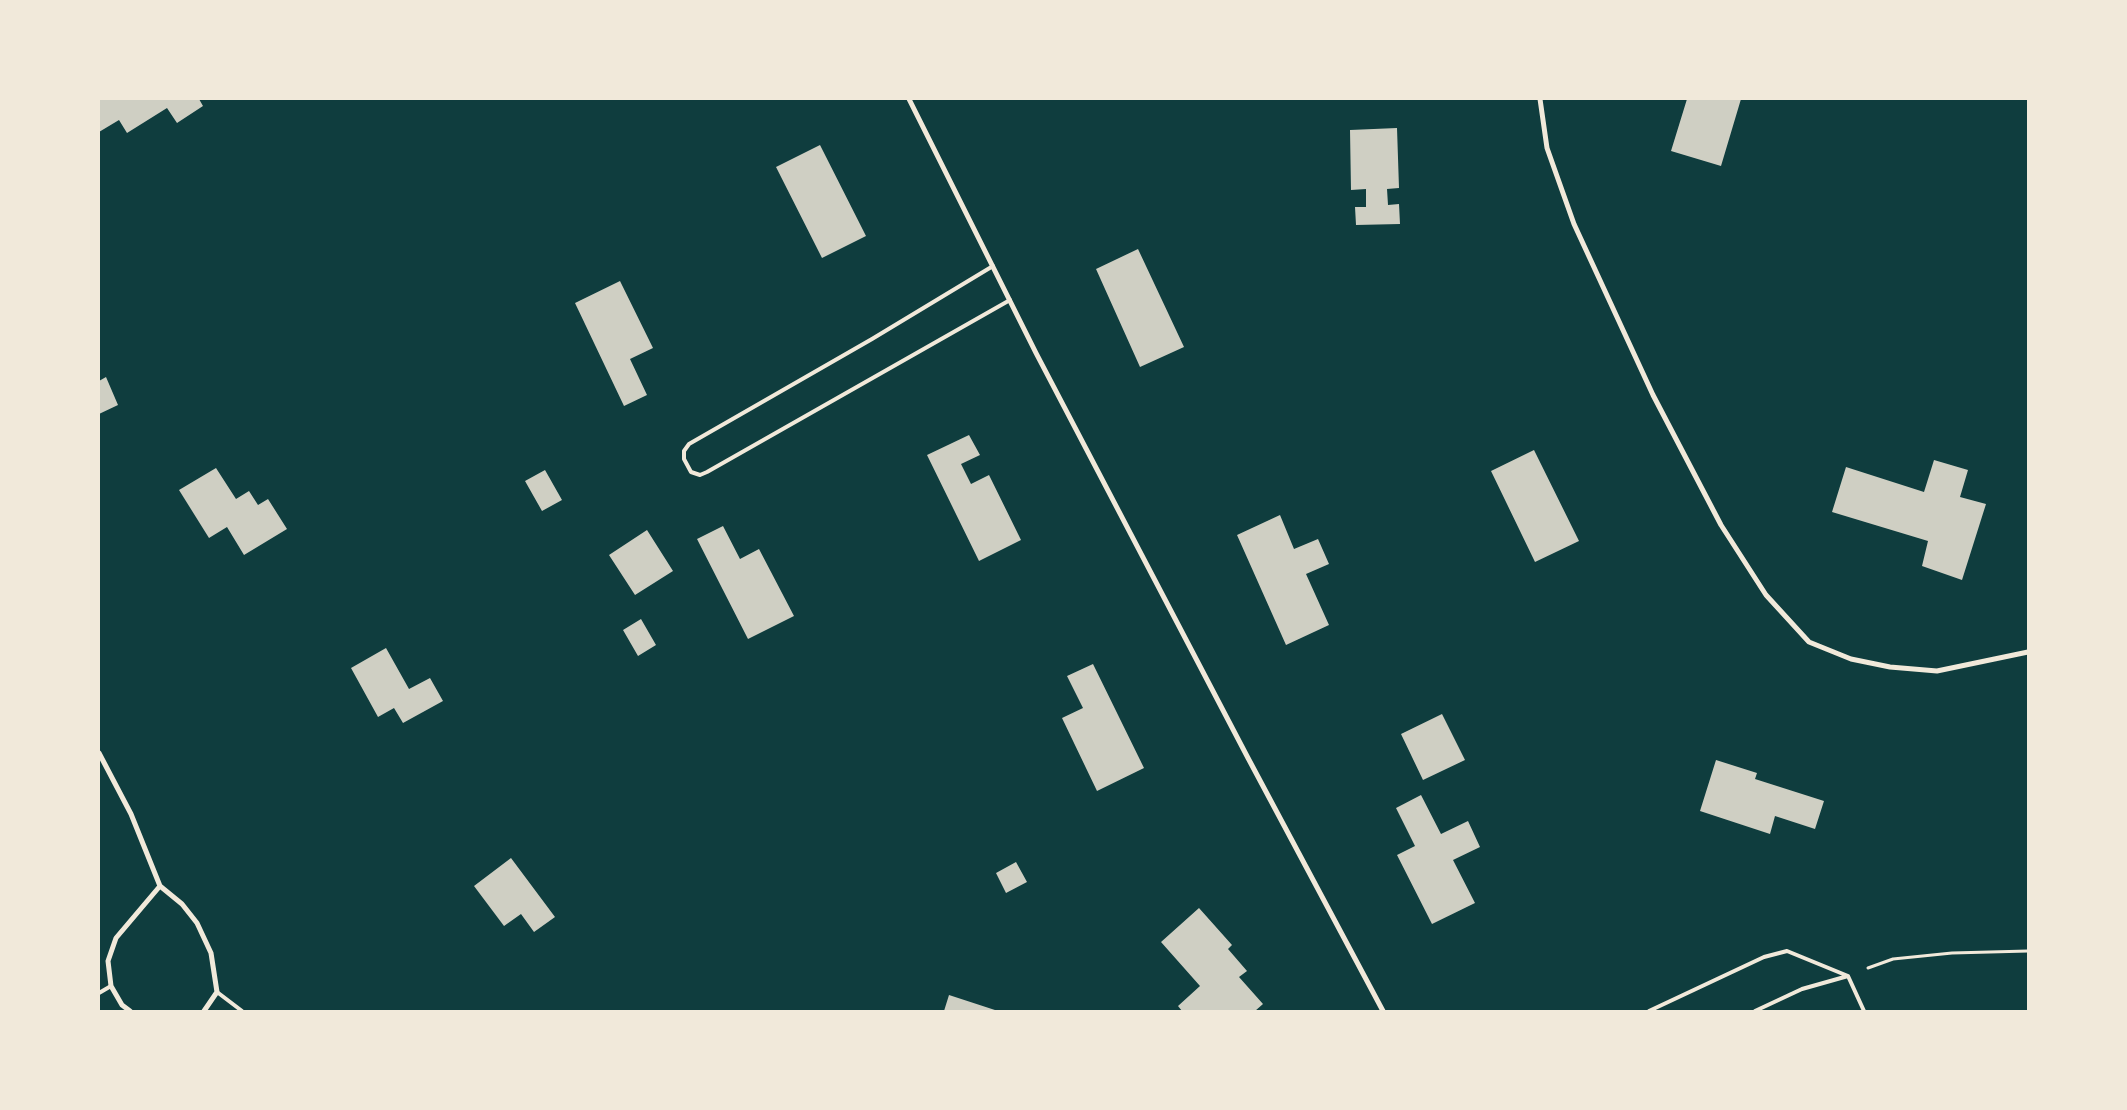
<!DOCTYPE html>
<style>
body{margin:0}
#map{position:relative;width:2127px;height:1110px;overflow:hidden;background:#0f3d3e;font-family:"Source Serif 4",serif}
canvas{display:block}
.frame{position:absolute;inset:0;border:100px solid #f1e9da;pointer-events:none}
</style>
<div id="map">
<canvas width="2127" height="1110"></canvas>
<div class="frame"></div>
</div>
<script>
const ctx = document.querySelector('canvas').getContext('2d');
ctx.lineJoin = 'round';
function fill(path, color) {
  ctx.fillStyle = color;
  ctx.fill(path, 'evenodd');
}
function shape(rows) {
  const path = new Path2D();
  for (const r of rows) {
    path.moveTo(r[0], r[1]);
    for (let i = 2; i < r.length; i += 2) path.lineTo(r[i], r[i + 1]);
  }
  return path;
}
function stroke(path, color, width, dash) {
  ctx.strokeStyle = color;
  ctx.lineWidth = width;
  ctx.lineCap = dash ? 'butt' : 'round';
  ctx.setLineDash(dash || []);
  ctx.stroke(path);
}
fill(shape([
 [99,99,199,99,203,106,177,123,167,108,127,133,119,120,99,132],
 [1687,99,1741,99,1721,166,1671,151],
 [1397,128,1399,188,1387,189,1388,205,1399,204,1400,224,1356,225,1355,207,1366,207,1366,189,1351,190,1350,130],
 [820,145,866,236,822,258,776,167],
 [1138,249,1184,347,1140,367,1096,269],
 [620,281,653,348,630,359,647,395,624,406,575,303],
 [106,377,118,405,99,414,99,381],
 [969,435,980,455,961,464,971,484,989,475,1021,540,979,561,927,455],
 [1534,450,1579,541,1535,562,1491,471],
 [1934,460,1968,470,1960,497,1986,504,1962,580,1922,566,1928,541,1832,512,1846,467,1924,492],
 [216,468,236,499,249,491,258,505,268,499,287,529,244,555,227,527,209,538,179,490],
 [545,470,562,500,542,511,525,481],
 [1280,515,1294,549,1318,539,1329,564,1306,574,1329,625,1286,645,1237,535],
 [723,526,740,559,759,549,794,616,748,639,697,539],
 [647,530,673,571,635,595,609,555],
 [641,619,656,645,638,656,623,630],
 [386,648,409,689,430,678,443,701,403,723,394,708,378,717,351,668],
 [1093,664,1144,768,1097,791,1062,718,1083,708,1067,676],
 [1442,714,1465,760,1423,780,1401,734],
 [1716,760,1757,773,1755,779,1824,801,1815,829,1775,816,1770,834,1700,811],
 [1421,795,1441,834,1468,821,1480,847,1453,860,1475,903,1432,924,1397,855,1415,846,1396,808],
 [511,858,555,917,534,932,521,914,504,926,474,886],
 [1016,862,1027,882,1006,893,996,873],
 [1199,908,1232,945,1228,949,1247,971,1239,977,1263,1004,1255,1011,1182,1011,1178,1006,1200,986,1161,942],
 [949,995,998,1011,944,1011]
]), '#cfcfc3');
stroke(shape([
 [1868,968,1893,959,1952,953,2028,951]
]), '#f1e9da', 3);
stroke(shape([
 [993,266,872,339,689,444,684,451,684,459,691,472,700,475,707,472,1010,300],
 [1848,976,1864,1011],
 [217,992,242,1011],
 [99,993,111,986],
 [1649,1011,1764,957,1787,951,1848,976],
 [1755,1011,1802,989,1848,976]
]), '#f1e9da', 4);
stroke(shape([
 [909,99,1036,353,1248,758,1383,1011],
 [1540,99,1547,148,1574,224,1653,395,1721,525,1766,595,1809,642,1851,659,1890,667,1937,671,2028,652],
 [99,753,131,814,160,886,182,904,197,923,211,953,217,992,204,1011],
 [130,1011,122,1005,111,986,108,961,116,938,160,886]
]), '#f1e9da', 5);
</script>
